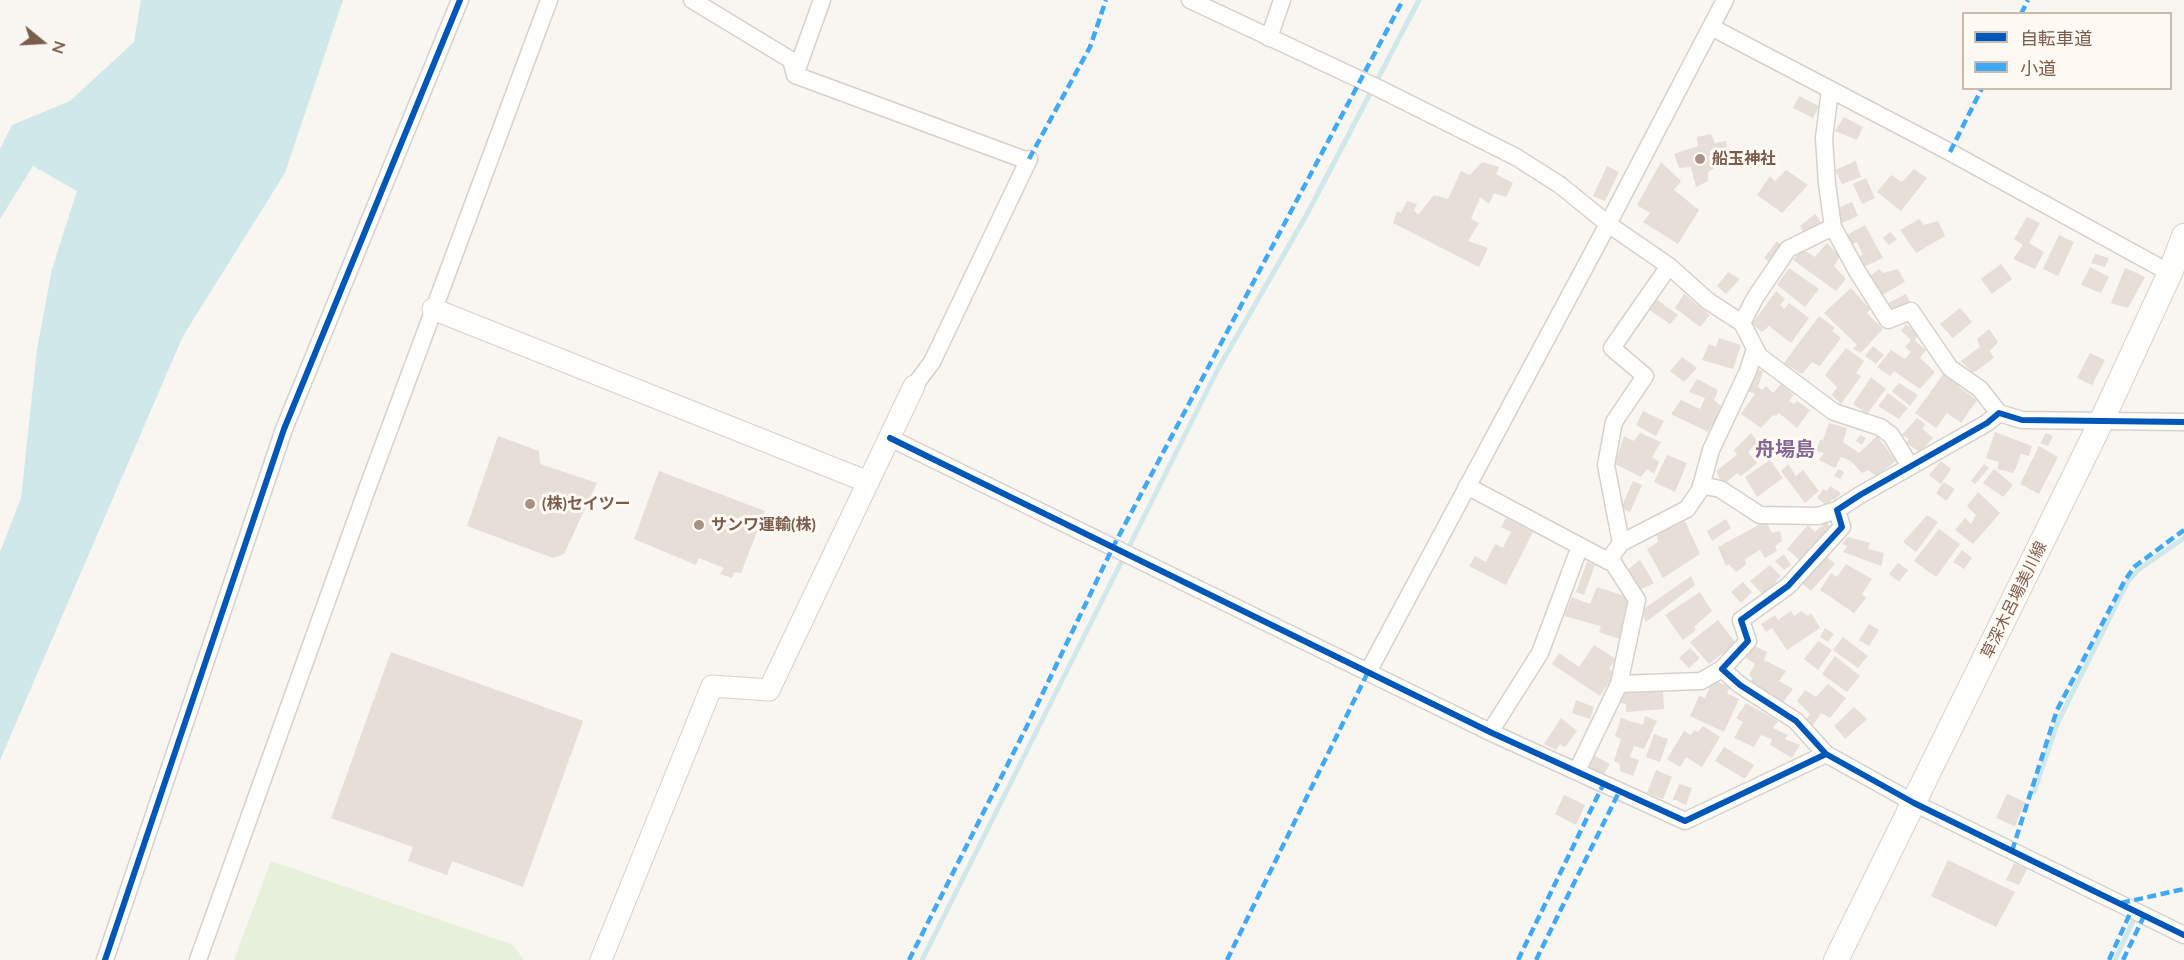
<!DOCTYPE html>
<meta charset="utf-8">
<style>
body{margin:0}
#map{position:relative;width:2184px;height:960px;overflow:hidden;background:#f9f5f0;font-family:Lato,"Noto Sans JP",sans-serif}
canvas{display:block}
.legend{position:absolute;left:1962px;top:12px;width:210px;height:78px;box-sizing:border-box;background:#fffaf3;border:2px solid #cabbb1;margin:0;padding:8px 10px;list-style:none;font-size:18px;color:#7a5c4d}
.legend li{display:flex;align-items:center;gap:12px;height:30px}
.legend b{width:30px;border:2px solid #cabbb1}
.north{position:absolute;left:12px;top:12px;width:60px;height:60px;-webkit-text-stroke:4px #fffaf3;paint-order:stroke;rotate:108deg;font-size:16px;font-weight:700;line-height:24px;text-align:center;color:#7a5c4d}
.north::after{content:'';display:block;margin:auto;width:21px;height:27px;background:#7a5c4d;clip-path:polygon(50% 0,100% 100%,50% 72%,0 100%)}
</style>
<div id="map">
<canvas width="2184" height="960"></canvas>
<ul class="legend">
<li><b style="height:8px;background:#0057b8"></b>自転車道</li>
<li><b style="height:8px;background:#3fa9f5"></b>小道</li>
</ul>
<div class="north">N</div>
</div>
<script>
const ctx = document.querySelector('canvas').getContext('2d');
ctx.lineJoin = 'round';
function fill(path, color) {
  ctx.fillStyle = color;
  ctx.fill(path, 'evenodd');
}
function shape(rows) {
  const path = new Path2D();
  for (const r of rows) {
    path.moveTo(r[0], r[1]);
    for (let i = 2; i < r.length; i += 2) path.lineTo(r[i], r[i + 1]);
  }
  return path;
}
function stroke(path, color, width, dash) {
  ctx.strokeStyle = color;
  ctx.lineWidth = width;
  ctx.lineCap = dash ? 'butt' : 'round';
  ctx.setLineDash(dash || []);
  ctx.stroke(path);
}
function drawText(font, color, halo, rows, align = 'center') {
  ctx.font = font + ' Lato,"Noto Sans JP",sans-serif';
  ctx.lineWidth = 6;
  ctx.setLineDash([]);
  ctx.textBaseline = 'middle';
  ctx.strokeStyle = halo;
  ctx.fillStyle = color;
  for (const [text, x, y, turn = 0] of rows) {
    ctx.save();
    ctx.translate(x, y);
    ctx.rotate((+turn || 0) * Math.PI / 180);
    ctx.textAlign = isNaN(turn) ? turn : align;
    if (halo) ctx.strokeText(text, 0, 0);
    ctx.fillText(text, 0, 0);
    ctx.restore();
  }
}
fill(shape([
 [271,861,513,945,524,960,234,960]
]), '#e7f0db');
fill(shape([
 [141,0,343,0,285,173,183,336,0,760,0,552,21,498,37,349,52,269,77,191,33,166,0,219,0,149,12,125,70,101,134,42]
]), '#d0e8ea');
stroke(shape([
 [2034,792,2057,724,2127,583,2138,570,2184,538],
 [922,960,1218,369,1307,214,1419,0],
 [2115,960,2134,919]
]), '#d0e8ea', 5);
fill(shape([
 [1799,96,1819,106,1813,118,1793,108],
 [1844,117,1863,127,1857,140,1835,131],
 [1711,134,1715,143,1726,141,1728,152,1722,164,1708,172,1708,181,1696,187,1691,167,1679,168,1674,154,1698,146,1697,137],
 [1856,161,1861,177,1842,184,1835,170],
 [1482,162,1499,167,1496,174,1513,183,1506,197,1494,193,1489,204,1480,197,1471,219,1479,223,1468,241,1488,248,1479,267,1393,223,1397,211,1401,213,1407,201,1417,204,1414,210,1418,215,1434,195,1448,199,1461,171,1470,175],
 [1661,162,1681,181,1674,190,1699,210,1678,244,1643,222,1650,213,1637,205],
 [1607,166,1619,172,1605,201,1593,196],
 [1914,169,1927,178,1901,211,1877,192,1891,175,1902,182],
 [1786,170,1808,185,1782,213,1757,195,1770,176,1775,181],
 [1866,178,1875,198,1862,204,1853,184],
 [1852,202,1858,216,1842,223,1835,209],
 [1815,214,1821,222,1805,235,1800,226],
 [2027,217,2040,223,2029,243,2044,252,2035,269,2013,259,2023,245,2014,239],
 [1919,219,1924,225,1938,221,1945,236,1916,253,1900,230],
 [1865,225,1883,258,1863,267,1856,257,1863,255,1857,242,1850,245,1847,235],
 [1890,232,1897,239,1889,245,1883,238],
 [2059,235,2074,242,2058,276,2043,269],
 [1777,241,1783,247,1770,263,1764,258],
 [1827,243,1840,256,1834,266,1846,279,1836,291,1793,260,1802,249,1815,257],
 [2095,254,2109,258,2105,267,2091,263],
 [2001,264,2012,279,1992,294,1981,279],
 [2090,267,2109,277,2101,293,2081,285],
 [1789,268,1819,289,1805,307,1777,285],
 [2125,268,2145,277,2128,308,2111,303],
 [1879,269,1883,273,1898,269,1905,282,1882,295,1869,277],
 [1728,272,1740,279,1726,294,1717,286],
 [1851,288,1870,309,1867,313,1883,329,1861,353,1853,349,1857,345,1824,313],
 [1776,291,1785,299,1780,305,1784,309,1789,303,1809,318,1791,343,1769,326,1762,332,1752,324],
 [1684,294,1710,315,1700,327,1675,308],
 [1906,294,1910,302,1890,312,1886,304],
 [1657,300,1678,315,1670,324,1650,310],
 [1960,308,1972,322,1953,338,1940,324],
 [1819,316,1835,328,1832,331,1841,338,1820,366,1812,362,1802,374,1784,363],
 [1906,324,1918,334,1915,341,1926,350,1920,358,1935,372,1920,389,1894,371,1890,376,1877,367,1891,350,1905,359,1911,352,1905,347,1911,340,1901,331],
 [1989,329,1998,342,1990,351,1994,358,1973,373,1961,361,1980,347,1977,339],
 [1719,338,1741,345,1733,369,1702,360,1709,344,1716,347],
 [1873,346,1884,355,1876,364,1865,356],
 [1846,348,1864,361,1856,373,1861,376,1841,404,1832,395,1837,387,1825,375],
 [2090,353,2105,360,2092,385,2077,378],
 [1682,357,1697,368,1684,382,1670,371],
 [1755,369,1763,371,1758,387,1762,390,1766,386,1773,393,1781,384,1794,395,1789,401,1794,404,1797,401,1810,410,1797,428,1779,413,1776,416,1773,415,1761,428,1741,414,1755,394,1747,391],
 [1945,372,1960,383,1959,387,1977,400,1961,423,1947,413,1936,428,1915,413],
 [1871,377,1886,389,1867,414,1853,404],
 [1697,379,1718,390,1714,400,1723,408,1708,432,1671,414,1681,400,1700,409,1705,398,1689,392],
 [1899,383,1918,395,1910,406,1892,391],
 [1888,393,1908,408,1899,419,1878,406],
 [1643,411,1664,421,1656,436,1636,425],
 [1917,418,1925,424,1923,429,1933,438,1920,452,1906,443,1909,439,1902,435],
 [1829,423,1847,428,1843,442,1859,453,1877,436,1896,461,1876,476,1868,470,1862,473,1851,461,1841,457,1835,468,1819,460,1824,453,1816,451,1820,440,1823,440],
 [1995,432,2032,446,2029,456,2021,454,2014,473,1997,469,1999,462,1986,458],
 [1640,433,1661,442,1652,457,1659,462,1654,474,1647,469,1641,477,1615,464,1624,436,1634,441],
 [1751,433,1758,442,1748,452,1757,463,1741,476,1737,473,1723,485,1716,471,1737,455,1734,450],
 [2046,433,2053,436,2048,446,2040,443],
 [1860,435,1866,438,1862,445,1856,441],
 [498,436,539,451,540,464,597,483,564,554,553,558,467,526],
 [2039,446,2058,457,2039,494,2020,484],
 [1667,455,1687,463,1675,492,1654,482],
 [1770,460,1783,478,1757,497,1745,477],
 [1941,461,1951,469,1941,484,1929,475],
 [1788,464,1796,476,1803,470,1819,491,1805,503,1781,471],
 [1984,464,1989,468,1975,484,1971,481],
 [1838,469,1844,472,1840,479,1834,476],
 [1994,469,2013,485,2003,497,1983,483],
 [659,471,765,511,741,573,734,572,732,578,720,574,724,568,699,558,696,565,634,539],
 [1633,481,1642,485,1630,512,1621,508],
 [1944,482,1955,489,1946,501,1936,493],
 [1830,486,1841,493,1834,501,1832,499,1828,507,1817,498,1823,489,1827,491],
 [1978,492,2000,513,1973,544,1955,530,1965,518,1971,524,1976,515,1967,506],
 [1927,515,1938,522,1916,552,1903,542],
 [1506,518,1533,532,1506,585,1469,566,1475,556,1486,562,1495,544,1503,548,1511,532,1501,527],
 [1726,519,1731,528,1712,541,1707,531],
 [1685,521,1700,554,1663,578,1647,549,1658,542,1657,535],
 [1766,521,1772,533,1780,531,1782,541,1775,546,1777,551,1765,558,1760,550,1745,559,1746,565,1736,572,1729,564,1726,566,1718,547],
 [1826,522,1833,530,1803,563,1787,549,1808,525,1815,532],
 [1939,529,1960,544,1936,577,1914,561],
 [1848,537,1870,543,1868,549,1884,553,1881,566,1843,552,1847,546,1842,544],
 [1962,550,1972,558,1964,569,1953,562],
 [1784,554,1791,565,1784,570,1775,561],
 [1826,556,1835,564,1811,591,1801,583],
 [1640,560,1654,583,1639,590,1627,570],
 [1587,562,1595,565,1584,595,1576,592],
 [1898,563,1908,570,1899,582,1889,574],
 [1846,564,1872,579,1862,594,1866,598,1854,613,1820,590,1831,573,1837,577],
 [1770,565,1781,576,1776,581,1777,585,1765,597,1750,581],
 [1691,576,1695,585,1646,622,1641,611],
 [1743,582,1752,592,1741,603,1731,592],
 [1597,587,1630,598,1628,604,1630,605,1619,639,1599,632,1601,626,1564,616,1572,597,1590,604],
 [1700,592,1712,611,1694,627,1696,630,1683,640,1665,615],
 [1791,611,1794,616,1801,611,1808,616,1811,613,1820,628,1787,650,1772,628,1766,632,1761,624,1775,615,1778,620],
 [1718,620,1736,643,1709,664,1690,642],
 [1869,624,1879,630,1869,646,1859,640],
 [1825,628,1834,634,1828,642,1820,637],
 [1843,637,1868,656,1858,668,1833,650],
 [1818,641,1832,650,1818,670,1804,659],
 [1594,645,1616,659,1609,669,1615,673,1600,696,1552,664,1559,653,1579,667],
 [1753,645,1767,652,1764,660,1786,671,1779,681,1793,689,1783,702,1750,685,1752,678,1749,675,1755,664,1746,658],
 [1690,648,1700,658,1689,668,1679,658],
 [391,652,583,721,523,887,452,861,447,875,408,861,413,847,331,818],
 [1835,656,1860,676,1847,692,1822,674],
 [1713,680,1730,687,1727,693,1739,699,1724,732,1690,716,1699,696,1705,698],
 [1828,684,1846,698,1830,718,1821,713,1813,725,1806,720,1810,714,1797,701,1805,690,1816,697],
 [1621,692,1663,692,1664,709,1626,712,1626,704,1620,703],
 [1576,700,1594,707,1590,719,1572,713],
 [1746,703,1778,721,1773,728,1788,735,1785,739,1800,745,1792,758,1770,745,1772,739,1761,735,1754,747,1734,738,1743,722,1736,718],
 [1854,707,1867,719,1845,739,1834,726],
 [1645,716,1657,721,1644,749,1634,746,1630,757,1639,760,1633,776,1620,771,1620,764,1614,761,1621,739,1615,736,1621,718,1643,725],
 [1561,718,1577,731,1565,747,1560,744,1556,750,1544,744],
 [1703,726,1720,737,1702,767,1686,757,1680,767,1667,759,1684,731,1691,735,1694,730,1698,732],
 [1654,734,1668,739,1660,762,1646,757],
 [1724,747,1754,765,1745,779,1715,761],
 [1593,755,1610,764,1604,774,1589,771],
 [1656,770,1672,777,1663,799,1647,793],
 [1679,784,1692,788,1686,805,1673,799],
 [2007,794,2025,802,2015,826,1996,818],
 [1564,795,1585,805,1576,825,1555,814],
 [1948,860,2015,892,1996,927,1931,896],
 [2014,863,2027,869,2019,885,2006,880]
]), '#e6ded7');
const minor = shape([
 [692,0,791,60,795,75,1028,161],
 [1190,0,1378,88,1516,157,1560,185,1608,224,1669,266,1708,301,1742,323,1759,356,1834,412,1880,427,1891,435,1910,466],
 [1711,27,1946,150,2170,273],
 [1269,38,1282,0],
 [795,75,822,0],
 [1830,90,1824,138,1827,184,1833,227,1857,271,1888,320,1911,311,1950,368,1980,389,1999,413],
 [1669,266,1612,348,1645,376,1614,422,1606,465,1621,543,1687,509,1700,490,1711,450,1748,371,1755,349],
 [1742,323,1755,298,1788,249,1833,227],
 [914,386,932,362,1029,159],
 [2184,422,2022,420,1999,413,1987,423,1860,495,1837,510,1842,527,1788,586,1741,620,1748,641,1722,669,1740,685,1796,721,1826,754,1914,803,2184,935],
 [890,438,1490,732,1685,821,1826,754],
 [1701,485,1720,489,1760,515,1818,516,1837,510],
 [1467,486,1608,561,1621,543],
 [1610,558,1637,600,1619,684],
 [1368,672,1608,224,1725,0],
 [1490,732,1540,653,1580,546],
 [1577,771,1619,684,1701,681,1722,669],
 [105,960,284,429,460,0],
 [198,960,367,489,549,0]
]);
const tertiary = shape([
 [433,309,868,482],
 [601,960,712,686,769,690,914,386]
]);
const secondary = shape([
 [1836,960,2102,420,2170,273,2184,236]
]);
stroke(minor, '#d7d1cb', 19);
stroke(tertiary, '#d7d1cb', 23);
stroke(secondary, '#d9d2cb', 26);
stroke(minor, '#fefefd', 16);
stroke(tertiary, '#fefefd', 21);
stroke(secondary, '#fefefd', 24);
stroke(shape([
 [2021,14,2028,0],
 [1950,152,1982,88],
 [1029,159,1090,47,1106,0],
 [2012,851,2057,710,2124,582,2134,567,2184,530],
 [2121,903,2184,889],
 [909,960,1026,728,1113,547,1403,0],
 [1227,960,1368,672],
 [1518,960,1603,785],
 [1536,960,1619,792],
 [2109,960,2132,909],
 [2123,960,2144,916]
]), '#3fa9f5', 4.5, [9, 4.5]);
stroke(shape([
 [2184,422,2022,420,1999,413,1987,423,1860,495,1837,510,1842,527,1788,586,1741,620,1748,641,1722,669,1740,685,1796,721,1826,754,1914,803,2184,935],
 [890,438,1490,732,1685,821,1826,754],
 [105,960,284,429,460,0]
]), '#0057b8', 6);
for (const [x, y, r, color] of [
 [1700,159,6,"#a69286"],
 [530,504,6,"#a69286"],
 [699,525,6,"#a69286"]
]) {
  const dot = new Path2D();
  dot.arc(x, y, r, 0, 2 * Math.PI);
  ctx.fillStyle = color;
  ctx.fill(dot);
  stroke(dot, '#fffaf3', 2);
}
drawText('bold 16px', '#7a5c4d', '#fffaf3', [
 ["船玉神社",1712,159],
 ["(株)セイツー",542,504],
 ["サンワ運輸(株)",711,525]
], 'left');
drawText('16px', '#7a5c4d', '#fffaf3', [
 ["草深木呂場美川線",2014,600,-64]
]);
drawText('bold 20px', '#846695', '#fffaf3', [
 ["舟場島",1785,450]
]);
</script>
